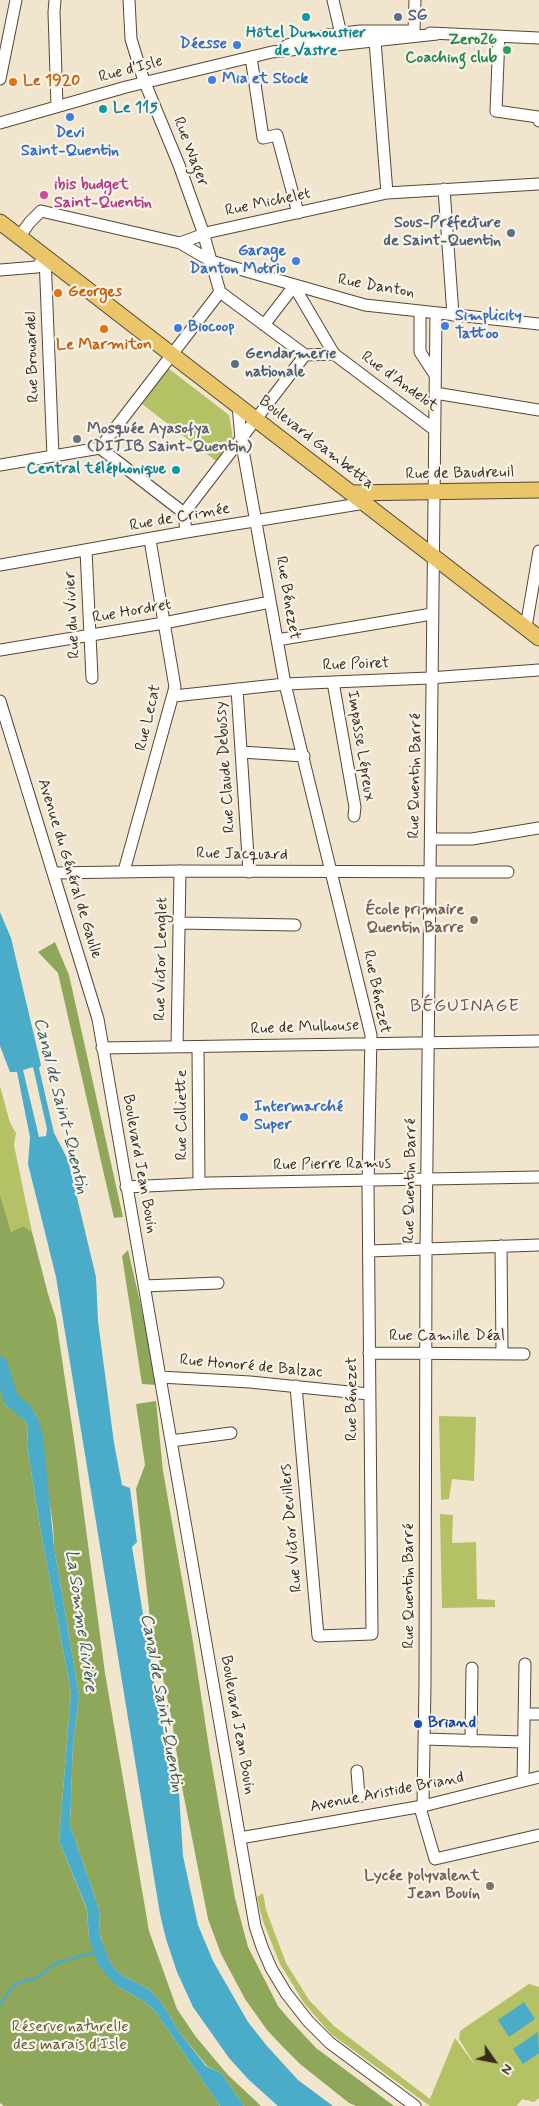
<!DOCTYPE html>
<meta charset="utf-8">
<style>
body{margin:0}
#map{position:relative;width:539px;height:2106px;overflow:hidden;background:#f1e6cd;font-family:Mynerve,sans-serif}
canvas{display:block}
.north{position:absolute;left:469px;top:2036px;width:50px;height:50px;-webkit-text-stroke:4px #f7f3e8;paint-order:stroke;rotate:123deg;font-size:14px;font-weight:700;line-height:20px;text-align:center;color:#3b2a1e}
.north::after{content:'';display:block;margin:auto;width:18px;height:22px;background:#3b2a1e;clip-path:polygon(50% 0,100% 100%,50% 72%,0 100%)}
</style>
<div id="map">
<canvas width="539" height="2106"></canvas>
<div class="north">N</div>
</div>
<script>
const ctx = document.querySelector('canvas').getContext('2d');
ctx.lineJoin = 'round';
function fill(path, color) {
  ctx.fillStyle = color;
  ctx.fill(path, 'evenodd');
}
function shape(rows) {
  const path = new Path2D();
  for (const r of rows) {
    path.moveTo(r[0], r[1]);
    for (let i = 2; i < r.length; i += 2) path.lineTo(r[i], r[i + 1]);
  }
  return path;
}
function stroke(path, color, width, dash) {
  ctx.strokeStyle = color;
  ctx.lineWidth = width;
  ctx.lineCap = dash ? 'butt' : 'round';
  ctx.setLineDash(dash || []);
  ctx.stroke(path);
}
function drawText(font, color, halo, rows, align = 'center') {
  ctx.font = font + ' Mynerve,sans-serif';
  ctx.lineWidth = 4.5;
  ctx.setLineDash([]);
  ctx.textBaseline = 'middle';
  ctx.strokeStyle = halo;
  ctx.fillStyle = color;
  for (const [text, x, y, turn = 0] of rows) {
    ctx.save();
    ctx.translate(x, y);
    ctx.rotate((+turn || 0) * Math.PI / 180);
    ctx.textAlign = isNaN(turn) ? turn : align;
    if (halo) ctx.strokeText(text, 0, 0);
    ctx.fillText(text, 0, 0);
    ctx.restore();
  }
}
fill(shape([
 [168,368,229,415,233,438,216,461,142,404],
 [0,1086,10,1123,16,1133,14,1145,32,1232,23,1226,11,1232,0,1194],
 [439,1416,476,1417,474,1481,452,1479,449,1499,441,1500],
 [440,1514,453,1515,452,1543,476,1542,477,1599,495,1600,495,1607,442,1608],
 [263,1893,266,1910,286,1963,309,2000,334,2026,430,2099,455,2038,477,2068,459,2039,460,2031,529,1984,539,1987,539,2098,534,2102,522,2099,517,2106,430,2106,331,2034,304,2003,280,1964,263,1921,259,1906,257,1897]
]), '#b4c164');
fill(shape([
 [55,942,69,975,123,1217,114,1218,58,973,38,952],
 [0,1194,11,1232,23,1226,32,1232,48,1294,56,1319,75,1446,105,1673,149,1931,177,2009,196,2037,228,2075,261,2106,244,2106,221,2073,207,2066,180,2033,163,2005,150,1990,120,1974,111,1964,105,1950,100,1935,99,1909,70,1825,73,1743,79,1695,54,1547,53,1526,37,1416,13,1394,4,1404,22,1416,28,1427,27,1446,41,1533,71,1692,59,1841,87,1910,89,1939,117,1986,145,2002,155,2011,220,2106,4,2106,0,2103],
 [128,1250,141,1306,157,1385,142,1384,122,1256],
 [156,1401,163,1471,192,1636,210,1754,235,1898,248,1947,278,2006,289,2019,316,2048,394,2106,356,2106,349,2103,300,2064,284,2048,267,2030,245,1999,221,1954,208,1919,181,1782,171,1715,150,1619,136,1489,145,1465,136,1404]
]), '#8fa75a');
fill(shape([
 [0,912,11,938,41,1065,39,1068,54,1133,68,1160,96,1277,98,1321,114,1443,122,1485,130,1488,137,1542,132,1547,156,1694,159,1694,159,1692,162,1691,165,1707,162,1712,163,1726,167,1729,179,1793,183,1856,198,1925,213,1961,248,2022,267,2046,298,2080,333,2106,278,2106,249,2080,229,2058,193,2007,177,1972,166,1939,160,1914,56,1277,28,1164,30,1137,17,1072,10,1072,0,1046],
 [33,1067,47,1129,46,1136,39,1137,23,1070],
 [13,1393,37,1416,43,1435,54,1547,79,1695,73,1743,70,1825,99,1909,100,1936,111,1964,120,1974,150,1990,163,2005,180,2033,206,2066,221,2073,244,2106,220,2106,155,2011,145,2002,117,1986,98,1965,89,1939,87,1909,59,1841,71,1692,41,1533,27,1446,28,1427,22,1416,4,1404],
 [524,2002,535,2019,509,2037,498,2020],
 [538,2032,539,2053,523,2064,513,2049]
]), '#4aacc9');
stroke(shape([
 [0,2005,11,1988,18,1983,37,1978,54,1964,87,1954,95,1954]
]), '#4aacc9', 2.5);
stroke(shape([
 [0,1364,11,1399,25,1411]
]), '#4aacc9', 15);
const minor = shape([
 [55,0,54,12,57,106],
 [333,0,341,34],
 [414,31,415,0],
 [430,33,539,38],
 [499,36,496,111,538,117,539,121],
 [375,41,387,193],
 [287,45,327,35,360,31,414,31],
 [251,57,263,138,277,135,298,213],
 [0,79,16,0],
 [0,123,126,87,272,52,437,34],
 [444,189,453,315],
 [19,237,30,222,41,211,180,243,210,232,387,193,539,184],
 [180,243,211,261,365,305,539,324],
 [45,257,53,456],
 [0,270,37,267,45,257],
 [220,292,305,355],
 [420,312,420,352,435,375],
 [436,313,426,1249,425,1683,423,1806,421,1811,435,1859,539,1835],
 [264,325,294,286,334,354,435,430],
 [435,393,539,410],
 [238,405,241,439,285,684,371,1035,368,1186,372,1634,318,1636,296,1386],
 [100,448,220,292,202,229,179,165,143,78,131,39,129,0],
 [100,448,184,513],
 [0,465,100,448],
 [186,532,184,513,305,355,334,354],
 [86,550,92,678],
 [0,565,186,532,365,503],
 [526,627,539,551],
 [277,640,432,614],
 [0,650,164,623,270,602],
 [333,682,355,807,354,816],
 [237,689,249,872],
 [174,696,285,684,429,678,539,670],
 [0,701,98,1019,255,1926,262,1947,271,1968,286,1993,308,2021,330,2043,415,2106],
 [241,752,304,756],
 [432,839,472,839,539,828],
 [124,871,175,687,150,540],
 [54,873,180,871,508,872],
 [179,923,295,925],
 [177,1047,180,871],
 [198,1047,199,1183],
 [102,1048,539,1041],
 [126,1187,209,1183,539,1177],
 [501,1246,502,1353],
 [369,1251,539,1245],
 [144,1286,218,1283],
 [369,1353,524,1354],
 [160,1377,250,1382,369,1394],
 [171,1441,231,1433],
 [524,1714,539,1714],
 [424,1739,523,1742],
 [471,1741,472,1668],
 [357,1771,359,1797],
 [523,1781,525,1664],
 [240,1838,423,1806,539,1777]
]);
const major = shape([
 [0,222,539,638],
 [351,493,539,490]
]);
stroke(minor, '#564638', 13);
stroke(major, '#564638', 17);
stroke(minor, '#fff', 11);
stroke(major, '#ebc669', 15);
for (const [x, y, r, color] of [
 [306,17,5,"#0f9aa8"],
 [398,17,5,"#5c6f8a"],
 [237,45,5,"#3f7fe0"],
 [507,50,5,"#2e9e5b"],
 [212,80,5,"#3f7fe0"],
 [13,82,5,"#e8710a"],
 [103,109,5,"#0f9aa8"],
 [70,117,5,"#3f7fe0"],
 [44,195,5,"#d1479c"],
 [511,233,5,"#5c6f8a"],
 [296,261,5,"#3f7fe0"],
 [58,293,5,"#e8710a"],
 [445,326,5,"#3f7fe0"],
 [178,328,5,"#3f7fe0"],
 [104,329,5,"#e8710a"],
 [235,364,5,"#5c6f8a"],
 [77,439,5,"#6b7280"],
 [176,470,5,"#0f9aa8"],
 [474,920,5,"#8d6e63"],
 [244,1117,5,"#3f7fe0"],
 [418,1724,5,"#1a4fb4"],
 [490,1886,5,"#8d6e63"]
]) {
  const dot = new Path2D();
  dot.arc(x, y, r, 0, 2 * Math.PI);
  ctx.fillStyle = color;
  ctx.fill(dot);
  stroke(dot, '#f7f3e8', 2);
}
drawText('bold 16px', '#4e5e75', '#f7f3e8', [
 ["SG",408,17],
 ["Sous-Préfecture",501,224,"right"],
 ["de Saint-Quentin",501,242,"right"],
 ["Gendarmerie",245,355],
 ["nationale",245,373]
], 'left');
drawText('bold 16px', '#0d838f', '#f7f3e8', [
 ["Hôtel Dumoustier",306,34],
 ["de Vastre",306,52],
 ["Le 115",113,109,"left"],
 ["Central téléphonique",166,470,"right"]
]);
drawText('bold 16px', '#27864d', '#f7f3e8', [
 ["Zero26",497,41],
 ["Coaching club",497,59]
], 'right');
drawText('bold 16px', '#366cbe', '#f7f3e8', [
 ["Déesse",227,45,"right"],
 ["Mia et Stock",222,80],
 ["Devi",70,134,"center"],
 ["Saint-Quentin",70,152,"center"],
 ["Garage",286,252,"right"],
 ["Danton Motrio",286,270,"right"],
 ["Simplicity",455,317],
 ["Tattoo",455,335],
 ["Biocoop",188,328],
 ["Intermarché",254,1108],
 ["Super",254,1126]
], 'left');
drawText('16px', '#3b2a1e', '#f7f3e8', [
 ["Rue d'Isle",131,70,-15],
 ["Rue Wager",190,152,69],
 ["Rue Michelet",268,203,-12],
 ["Rue Danton",376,287,10],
 ["Rue Brouardel",33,357,-92],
 ["Rue d'Andelot",399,382,36],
 ["Boulevard Gambetta",316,443,38],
 ["Rue de Baudreuil",460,474,-1],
 ["Rue de Crimée",180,518,-10],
 ["Rue Bénezet",287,598,80],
 ["Rue Hordret",132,612,-10],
 ["Rue du Vivier",73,615,-93],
 ["Rue Poiret",356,665,-2],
 ["Rue Lecat",149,718,-77],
 ["Impasse Lépreux",360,746,81],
 ["Rue Claude Debussy",226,767,-94],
 ["Rue Quentin Barré",416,776,-89],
 ["Rue Jacquard",242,855,1],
 ["Avenue du Général de Gaulle",69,869,73],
 ["Rue Victor Lenglet",162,959,-89],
 ["Rue Bénezet",376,992,78],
 ["Rue de Mulhouse",305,1028,-2],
 ["Rue Colliette",183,1115,-90],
 ["Boulevard Jean Bouin",139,1164,80],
 ["Rue Pierre Ramus",332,1165,-1],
 ["Rue Quentin Barré",411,1181,-89],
 ["Rue Camille Déal",447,1337],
 ["Rue Honoré de Balzac",251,1367,5],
 ["Rue Bénezet",353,1399,-90],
 ["Rue Victor Devillers",292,1528,-95],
 ["Rue Quentin Barré",410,1586,-90],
 ["Boulevard Jean Bouin",237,1725,80],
 ["Avenue Aristide Briand",387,1793,-11]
]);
drawText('bold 16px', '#c56008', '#f7f3e8', [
 ["Le 1920",23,82],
 ["Georges",68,293],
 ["Le Marmiton",104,346,"center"]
], 'left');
drawText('bold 16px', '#b23c85', '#f7f3e8', [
 ["ibis budget",54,186],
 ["Saint-Quentin",54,204]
], 'left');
drawText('bold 16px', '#5b616d', '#f7f3e8', [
 ["Mosquée Ayasofya",87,430],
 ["(DITIB Saint-Quentin)",87,448]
], 'left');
drawText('bold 16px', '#785e54', '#f7f3e8', [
 ["École primaire",464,911],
 ["Quentin Barre",464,929],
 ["Lycée polyvalent",480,1877],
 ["Jean Bouin",480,1895]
], 'right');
drawText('bold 16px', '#164399', '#f7f3e8', [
 ["Briand",428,1724]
], 'left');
drawText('16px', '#5f5733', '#f7f3e8', [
 ["Réserve naturelle",70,2028],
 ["des marais d'Isle",70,2046]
]);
ctx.letterSpacing = '1px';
drawText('18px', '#744b4e', '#f7f3e8', [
 ["BÉGUINAGE",465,1007]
]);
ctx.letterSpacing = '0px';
drawText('italic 18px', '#40585a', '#f7f3e8', [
 ["Canal de Saint-Quentin",60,1106,76],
 ["La Somme Rivière",80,1621,82],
 ["Canal de Saint-Quentin",161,1703,80]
]);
</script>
